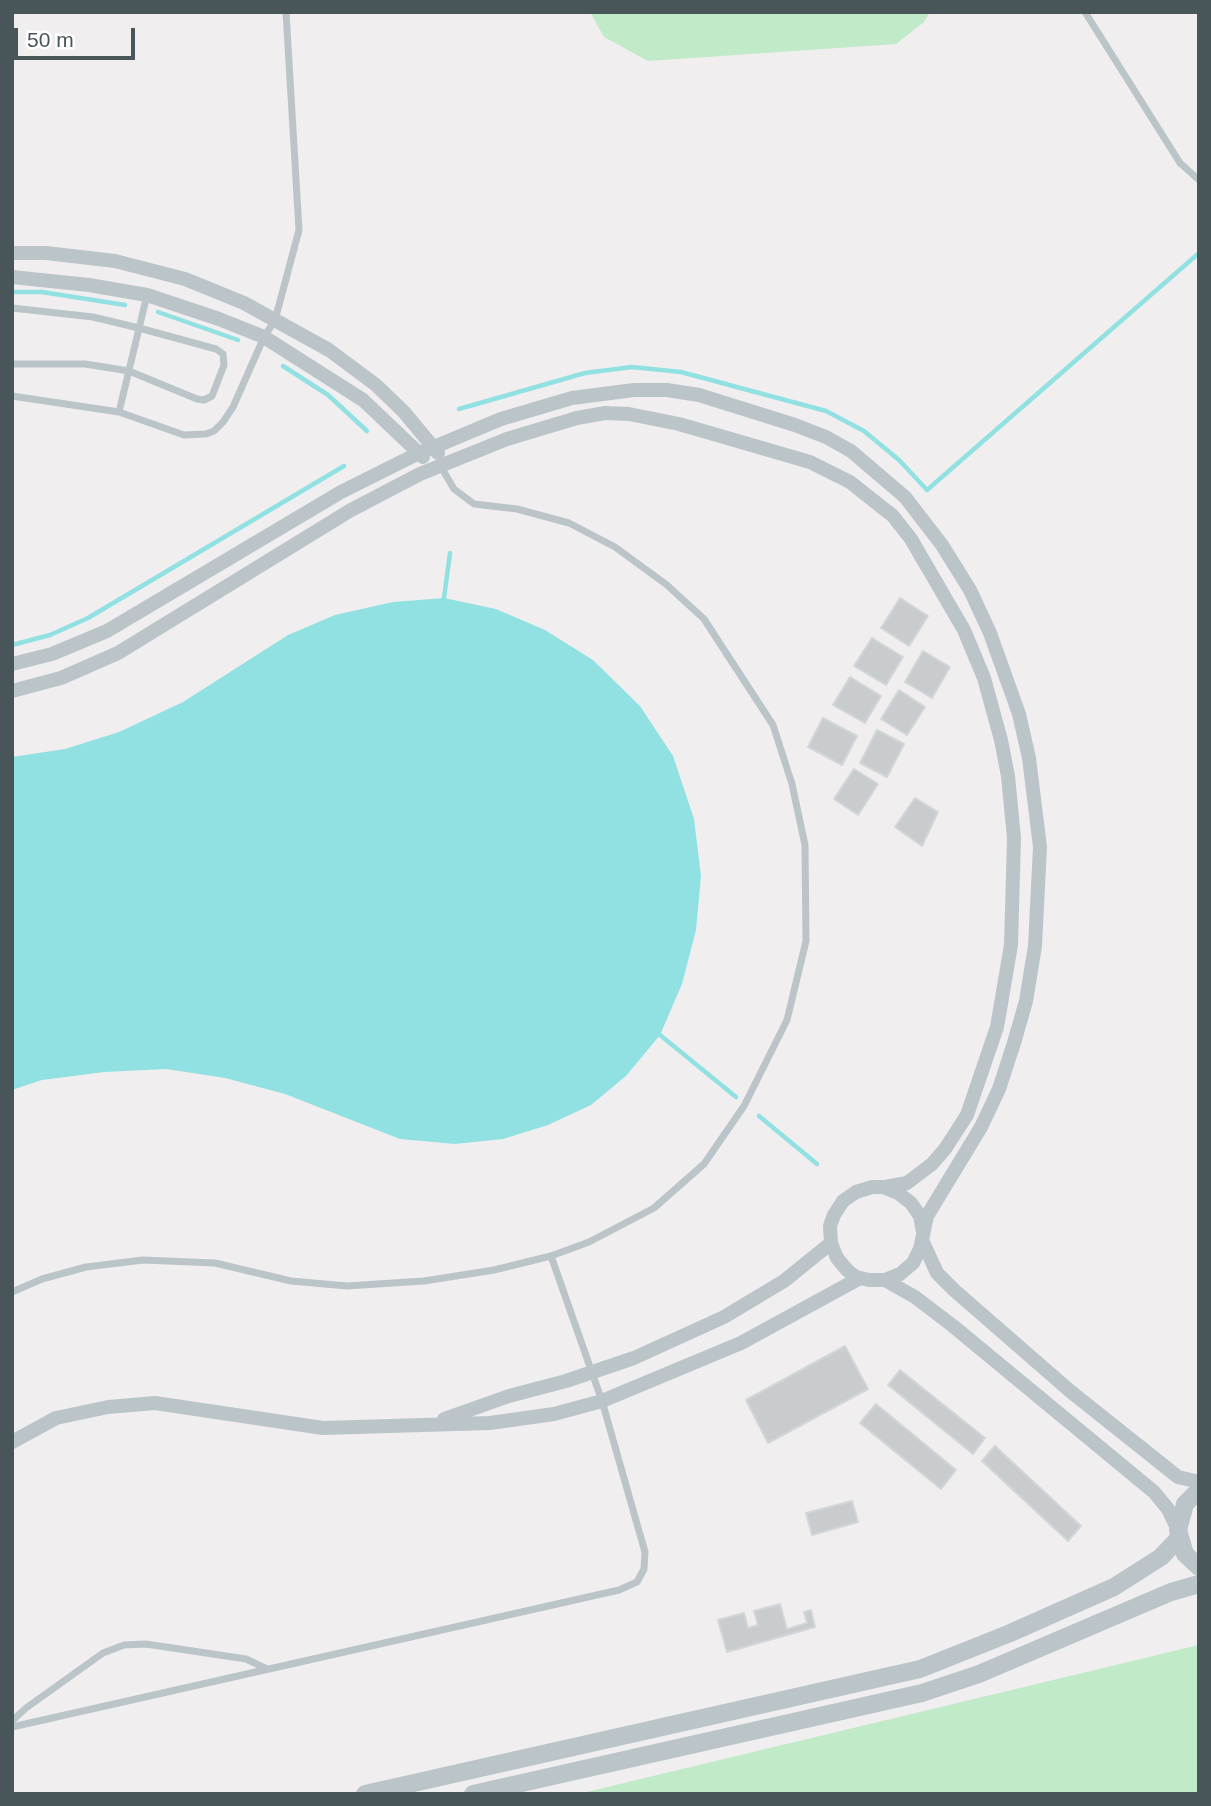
<!DOCTYPE html>
<style>
body{margin:0}
#map{position:relative;width:1211px;height:1806px;overflow:hidden;background:#f0eeef;font-family:Helvetica,sans-serif}
canvas{display:block}
.frame{position:absolute;inset:0;border:14px solid #485559;pointer-events:none}
.scale{position:absolute;left:14px;top:28px;width:121px;height:32px;box-sizing:border-box;border:4px solid #485559;border-top:0;padding-left:9px;font-size:21px;line-height:24px;white-space:nowrap;color:#485559;-webkit-text-stroke:5px #fff;paint-order:stroke}
</style>
<div id="map">
<canvas width="1211" height="1806"></canvas>
<div class="frame"></div>
<div class="scale">50 m</div>
</div>
<script>
const ctx = document.querySelector('canvas').getContext('2d');
ctx.lineJoin = 'round';
function fill(path, color) {
  ctx.fillStyle = color;
  ctx.fill(path, 'evenodd');
}
function shape(rows) {
  const path = new Path2D();
  for (const r of rows) {
    path.moveTo(r[0], r[1]);
    for (let i = 2; i < r.length; i += 2) path.lineTo(r[i], r[i + 1]);
  }
  return path;
}
function stroke(path, color, width, dash) {
  ctx.strokeStyle = color;
  ctx.lineWidth = width;
  ctx.lineCap = dash ? 'butt' : 'round';
  ctx.setLineDash(dash || []);
  ctx.stroke(path);
}
fill(shape([
 [590,12,930,12,924,22,896,44,648,61,604,37],
 [1199,1645,1199,1794,578,1794]
]), '#c1eac9');
fill(shape([
 [444,598,496,609,545,630,593,660,640,706,673,756,694,819,701,876,696,930,682,984,660,1035,626,1076,591,1105,548,1125,503,1139,455,1144,400,1139,285,1094,225,1078,166,1069,104,1072,42,1080,12,1090,12,757,65,749,119,732,183,702,288,635,335,615,393,602]
]), '#92e1e2');
stroke(shape([
 [12,292,42,292,125,305],
 [158,312,238,340],
 [283,366,328,395,367,431],
 [459,409,585,373,632,367,681,372,826,411,864,431,899,460,927,490,1199,253],
 [444,598,450,553],
 [12,645,50,635,88,618,344,466],
 [660,1035,736,1097],
 [759,1116,817,1164]
]), '#92e1e2', 4.5);
const building = shape([
 [900,598,928,616,909,646,881,628,900,598],
 [872,638,903,657,886,685,854,666,872,638],
 [923,651,950,667,932,698,905,682,923,651],
 [850,677,881,696,865,723,833,705,850,677],
 [899,690,925,707,907,735,881,719,899,690],
 [823,718,857,736,842,765,808,747,823,718],
 [877,730,904,744,887,777,860,763,877,730],
 [854,769,878,784,858,815,834,799,854,769],
 [915,798,938,812,922,846,895,827,915,798],
 [845,1346,868,1389,768,1443,746,1400,845,1346],
 [900,1370,985,1438,973,1454,888,1385,900,1370],
 [876,1404,956,1470,941,1489,860,1423,876,1404],
 [995,1446,1081,1526,1068,1541,982,1461,995,1446],
 [852,1501,858,1522,812,1535,806,1513,852,1501],
 [780,1604,787,1629,807,1623,804,1612,811,1610,815,1627,727,1652,718,1620,744,1613,748,1628,758,1625,754,1611,780,1604]
]);
fill(building, '#c8cccf');
stroke(building, '#d3d6d9', 2);
stroke(shape([
 [1085,12,1180,163,1199,180],
 [12,308,93,317,139,328,216,349,223,354,224,365,212,396,204,400,197,399,129,371,85,364,12,364],
 [12,396,119,412,184,435,206,434,214,431,223,422,233,407,264,337,275,320,299,230,286,12],
 [119,412,147,295],
 [12,1292,42,1279,86,1267,143,1260,215,1263,291,1281,347,1286,424,1281,494,1270,551,1256,589,1242,654,1208,704,1164,744,1106,787,1020,806,941,805,845,792,784,773,725,704,619,667,585,615,547,569,523,517,509,474,504,454,489,440,465],
 [12,1721,26,1708,103,1653,124,1645,146,1644,246,1659,267,1669],
 [12,1727,619,1590,637,1582,644,1569,645,1552,602,1401,551,1256]
]), '#bbc5c9', 7);
stroke(shape([
 [12,253,46,253,115,261,185,279,244,303,329,350,376,385,404,412,438,453],
 [12,277,89,285,147,295,219,319,264,337,363,400,423,457],
 [12,664,52,654,107,631,341,492,415,455,501,419,572,398,634,390,667,390,699,395,795,425,826,437,851,451,905,497,942,545,970,590,990,633,1019,714,1029,758,1040,847,1035,946,1026,1001,1014,1043,999,1089,981,1127,927,1216,920,1249,913,1263,900,1274,885,1280,869,1280,856,1277,847,1270,837,1258,831,1243,830,1226,834,1215,843,1201,856,1192,872,1187,883,1187,898,1193,911,1203,920,1216,923,1232],
 [12,691,61,678,118,653,351,510,420,474,507,439,577,418,605,413,629,414,679,424,810,462,850,482,893,516,911,539,964,630,984,678,1001,740,1008,776,1014,838,1011,945,997,1027,967,1115,945,1149,932,1164,907,1183,885,1187],
 [922,1240,937,1273,954,1290,1070,1391,1178,1477,1199,1482],
 [885,1280,915,1297,953,1326,1154,1492,1168,1509,1178,1530],
 [444,1419,509,1396,566,1381,634,1358,724,1317,784,1281,831,1243],
 [12,1442,56,1418,108,1407,155,1403,323,1428,490,1423,554,1414,602,1401,741,1343,860,1278]
]), '#bbc5c9', 14);
stroke(shape([
 [1199,1490,1185,1504,1178,1530,1185,1554,1199,1567],
 [365,1794,920,1669,1008,1634,1114,1587,1161,1557,1179,1538],
 [473,1794,922,1693,979,1674,1171,1592,1199,1584]
]), '#bbc5c9', 18);
</script>
